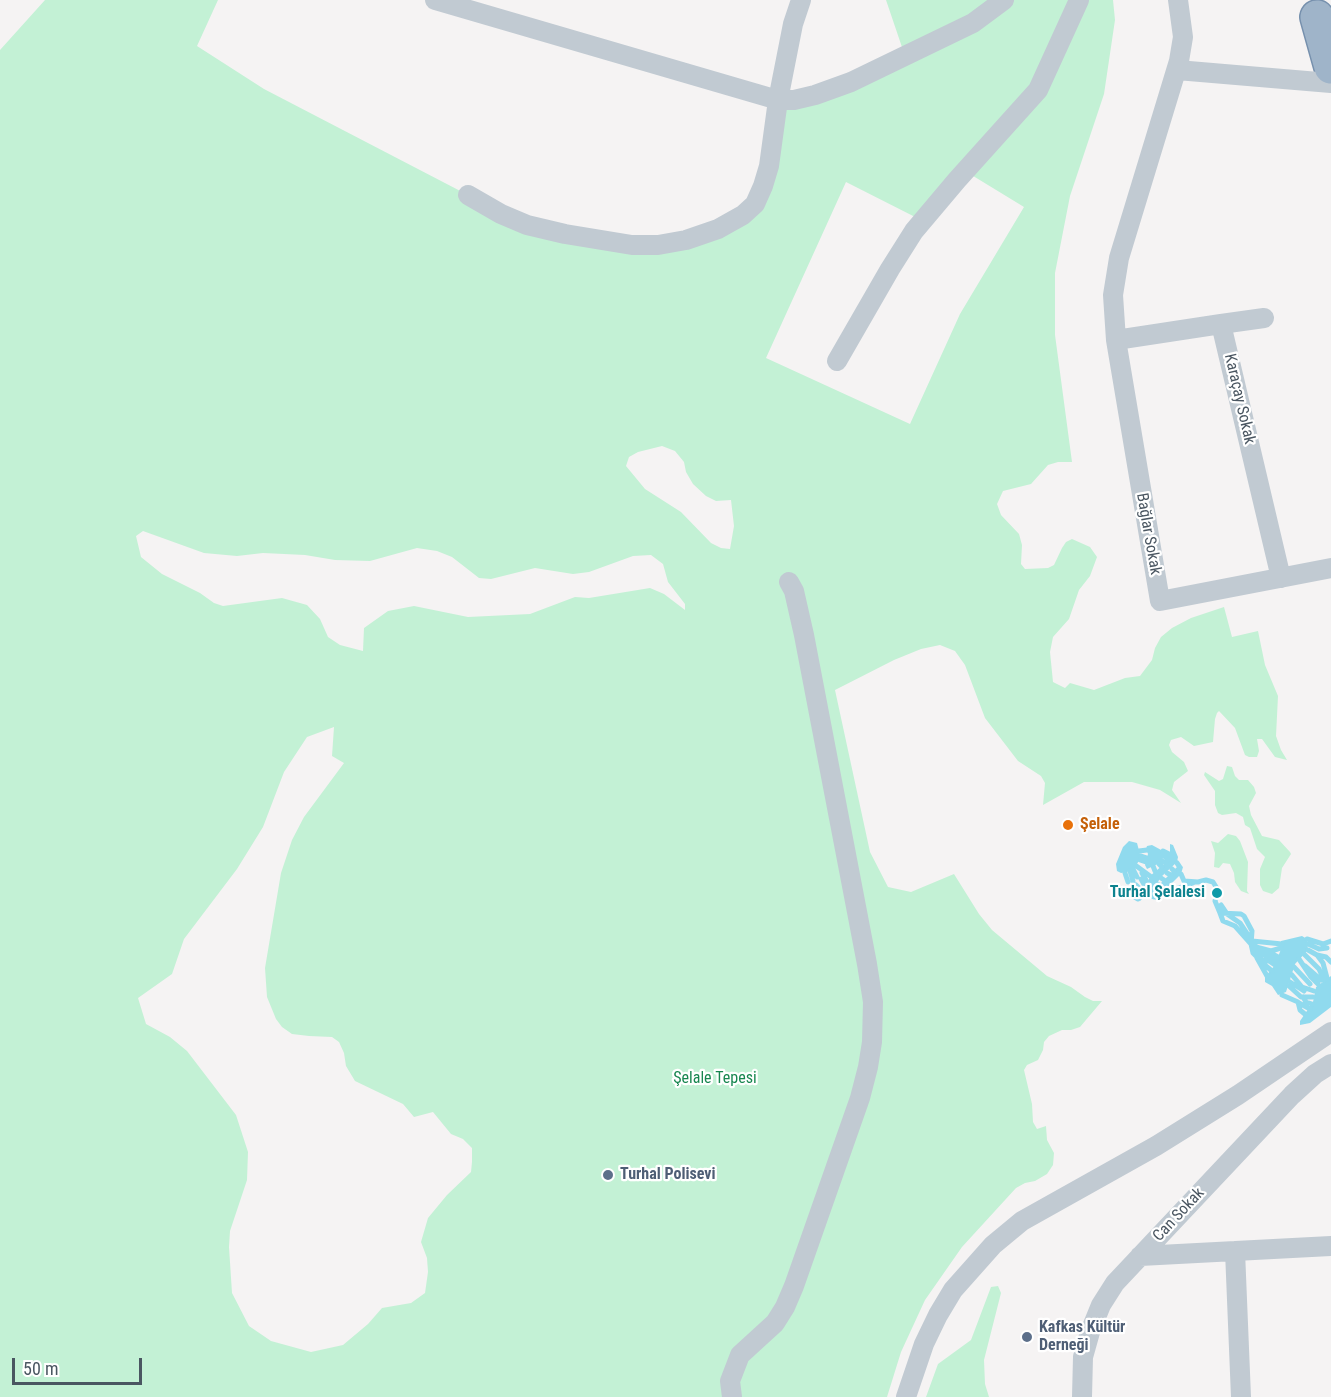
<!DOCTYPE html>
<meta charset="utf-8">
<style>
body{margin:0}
#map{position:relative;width:1331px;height:1397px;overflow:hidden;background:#f5f3f3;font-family:"Roboto Condensed",sans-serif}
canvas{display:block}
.scale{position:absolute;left:12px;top:1358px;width:130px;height:27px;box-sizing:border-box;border:3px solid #4a5661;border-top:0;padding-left:8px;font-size:18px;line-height:21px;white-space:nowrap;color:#4a5661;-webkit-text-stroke:4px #fff;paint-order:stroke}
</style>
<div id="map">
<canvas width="1331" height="1397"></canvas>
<div class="scale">50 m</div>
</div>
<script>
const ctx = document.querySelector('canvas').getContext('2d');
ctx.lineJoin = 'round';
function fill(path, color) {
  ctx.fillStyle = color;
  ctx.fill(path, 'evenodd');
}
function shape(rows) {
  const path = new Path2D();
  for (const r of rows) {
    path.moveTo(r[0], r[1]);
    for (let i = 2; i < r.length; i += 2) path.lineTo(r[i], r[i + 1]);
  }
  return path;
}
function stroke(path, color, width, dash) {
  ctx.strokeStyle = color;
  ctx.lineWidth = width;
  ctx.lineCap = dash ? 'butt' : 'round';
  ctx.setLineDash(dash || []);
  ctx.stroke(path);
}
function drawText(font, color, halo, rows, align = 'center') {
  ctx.font = font + ' "Roboto Condensed",sans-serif';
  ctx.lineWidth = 4.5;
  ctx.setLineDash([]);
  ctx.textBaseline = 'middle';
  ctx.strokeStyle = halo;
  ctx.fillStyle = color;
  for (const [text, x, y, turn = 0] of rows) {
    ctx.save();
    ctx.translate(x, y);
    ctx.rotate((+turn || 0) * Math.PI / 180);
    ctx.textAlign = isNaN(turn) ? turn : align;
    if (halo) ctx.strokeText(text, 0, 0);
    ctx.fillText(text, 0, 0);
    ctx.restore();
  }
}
fill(shape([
 [45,0,218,0,197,46,264,89,468,195,501,214,658,245,755,204,778,100,905,56,886,0,1113,0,1115,20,1104,94,1070,196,1055,273,1055,335,1072,462,1058,462,1048,465,1031,484,1003,491,997,504,1001,515,1019,534,1022,545,1021,564,1025,569,1048,568,1054,565,1062,548,1066,542,1072,539,1090,547,1097,557,1090,576,1079,590,1069,619,1053,637,1050,652,1053,682,1065,688,1070,683,1094,690,1125,678,1140,676,1152,660,1155,648,1161,637,1172,628,1191,618,1224,607,1232,637,1258,631,1265,665,1278,696,1276,736,1281,750,1287,760,1275,757,1262,739,1257,739,1259,751,1257,757,1249,757,1245,755,1235,728,1219,711,1217,713,1215,719,1213,742,1194,746,1181,737,1171,740,1169,745,1172,752,1184,762,1188,771,1174,782,1172,790,1181,803,1160,790,1132,782,1084,782,1043,805,1045,783,1041,776,1018,761,985,718,965,665,955,651,940,645,921,649,894,660,835,690,870,852,888,887,911,892,954,874,979,914,992,930,1047,976,1071,987,1085,997,1093,1001,1102,1001,1080,1027,1071,1030,1062,1030,1049,1036,1044,1042,1043,1050,1038,1060,1027,1065,1024,1070,1032,1104,1033,1122,1037,1129,1046,1126,1047,1140,1054,1153,1053,1165,1047,1174,1035,1181,1025,1183,1016,1188,962,1247,925,1300,901,1352,887,1397,0,1397,0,50],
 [965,171,1024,207,960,314,910,424,766,358,846,182,923,221],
 [662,446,675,451,684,462,686,472,693,484,706,496,716,501,731,500,734,526,730,549,721,548,711,543,681,512,645,489,626,466,629,457,638,452],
 [143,531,204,553,237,556,263,553,305,555,335,560,370,561,417,548,437,551,452,557,479,578,491,579,535,568,573,574,589,572,633,556,651,555,663,564,668,582,685,604,685,610,664,594,650,588,589,598,575,597,530,614,468,617,414,606,388,611,364,628,363,651,340,645,328,637,320,619,307,605,282,598,223,606,214,603,200,593,162,574,141,557,136,536],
 [334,727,332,756,344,763,304,817,292,840,281,873,265,968,267,997,276,1019,282,1027,292,1034,309,1036,332,1037,339,1042,344,1053,346,1066,355,1081,403,1104,414,1117,433,1112,451,1134,463,1139,472,1148,472,1162,471,1172,447,1195,428,1218,421,1242,427,1258,428,1272,425,1293,411,1303,382,1308,368,1324,343,1345,311,1352,271,1341,249,1326,232,1293,229,1247,230,1231,247,1180,248,1152,236,1115,187,1051,170,1037,146,1024,138,998,172,974,184,939,237,869,263,827,284,772,307,737],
 [1227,766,1232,767,1235,776,1239,780,1248,780,1254,787,1256,793,1249,806,1251,815,1262,836,1279,840,1290,852,1291,854,1282,868,1279,888,1272,894,1263,891,1260,885,1260,869,1265,857,1257,849,1250,828,1245,825,1243,817,1236,813,1222,815,1218,813,1215,805,1215,791,1204,775,1205,772,1219,781,1223,779],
 [1228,834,1236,836,1240,841,1248,862,1247,891,1249,894,1241,891,1235,882,1234,873,1230,864,1223,863,1219,868,1214,867,1215,853,1211,841,1218,843],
 [998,1286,1001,1293,984,1360,985,1384,989,1397,926,1397,938,1364,971,1340,991,1287]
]), '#c3f1d5');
fill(shape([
 [1129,841,1137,843,1141,858,1132,871,1121,873,1117,871,1116,864,1123,847],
 [1170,844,1173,845,1178,857,1177,862,1160,878,1155,888,1140,901,1138,899,1138,894,1147,884,1150,876,1170,859],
 [1152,845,1163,851,1163,858,1162,862,1147,869,1145,865,1148,854,1146,849,1147,846],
 [1180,864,1183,867,1181,874,1166,889,1161,897,1155,900,1155,894,1160,884],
 [1302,936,1307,939,1308,950,1295,964,1286,992,1278,995,1272,986,1265,982,1265,977,1275,965,1281,949,1281,941],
 [1331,976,1331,1007,1310,1023,1300,1025,1300,1021,1313,1002,1316,987]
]), '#90daee');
stroke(shape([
 [1139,851,1147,850],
 [1163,851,1171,855],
 [1141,856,1147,858],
 [1164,856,1169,859],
 [1140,860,1146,862],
 [1162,861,1166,863],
 [1177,863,1179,866],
 [1159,864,1162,867],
 [1135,865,1150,876],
 [1153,866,1155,871],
 [1133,869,1137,877],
 [1172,869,1174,871],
 [1130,871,1133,881],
 [1125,873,1128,882],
 [1142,873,1147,882],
 [1167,873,1171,875],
 [1181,874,1184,881,1198,882,1206,880,1213,882,1218,890,1215,901,1220,913,1241,914,1244,916,1252,931,1251,944,1253,953,1259,959,1269,961,1275,965],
 [1161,878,1164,880],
 [1141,879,1145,886],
 [1157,884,1159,885],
 [1136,885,1141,890],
 [1134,889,1138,894],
 [1151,891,1155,893],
 [1164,893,1193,883],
 [1147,894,1154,897],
 [1131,895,1138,899],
 [1221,905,1227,914,1240,923,1256,947,1271,951,1281,948],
 [1220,913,1223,921,1235,926,1251,944],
 [1307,939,1323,944,1331,941],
 [1252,941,1282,944],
 [1308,944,1319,949,1327,948],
 [1254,947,1266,966,1272,971],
 [1258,949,1265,955,1277,961],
 [1308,950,1317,955,1326,957,1331,962],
 [1267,951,1278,957],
 [1304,954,1319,969,1324,980],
 [1317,955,1323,963,1327,978],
 [1257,958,1267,976],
 [1299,959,1311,977,1318,984],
 [1305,966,1321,980],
 [1294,967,1310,984],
 [1292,975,1302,987,1314,991],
 [1290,982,1304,991],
 [1289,986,1301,997,1313,997],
 [1282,995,1298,1002,1300,1010,1306,1015],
 [1303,997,1306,1002,1312,1004],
 [1299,1003,1310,1009]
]), '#90daee', 5);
const trunk = shape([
 [1317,17,1331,67]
]);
stroke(trunk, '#7690ad', 36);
stroke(shape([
 [435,0,778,100,794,100,815,95,851,82,973,23,1004,0],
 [1178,0,1183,37,1179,61,1119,258,1113,295,1116,340,1160,601,1331,568],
 [1177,70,1331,83],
 [468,195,501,214,527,225,565,234,632,245,658,245,686,240,718,229,743,215,755,204,763,186,769,166,778,100,793,24,801,0],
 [1221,324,1264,318],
 [1116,340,1221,324,1281,578],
 [837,361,890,269,914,231,957,180,1038,90,1079,0],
 [1235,1251,1241,1397],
 [1140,1256,1331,1246],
 [732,1397,730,1381,740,1355,775,1323,785,1307,794,1286,860,1098,868,1067,872,1042,873,1002,867,964,804,635,794,591,789,582],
 [906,1397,924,1344,938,1315,953,1290,993,1245,1022,1221,1156,1146,1238,1095,1331,1032],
 [1082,1397,1083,1357,1090,1332,1101,1305,1115,1283,1292,1095,1315,1074,1331,1064]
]), '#c1cad2', 20);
stroke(trunk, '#9fb4c9', 33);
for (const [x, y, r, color] of [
 [1068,825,6,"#e8710a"],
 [1217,893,6,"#0f9aa8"],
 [608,1175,6,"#5c6f8a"],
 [1027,1337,6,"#5c6f8a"]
]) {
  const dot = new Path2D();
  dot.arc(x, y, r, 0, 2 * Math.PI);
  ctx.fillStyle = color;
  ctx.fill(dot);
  stroke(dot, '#fff', 2);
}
drawText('16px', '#4a5661', '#fff', [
 ["Karaçay Sokak",1239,399,77],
 ["Bağlar Sokak",1148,534,80],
 ["Can Sokak",1179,1215,-47]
]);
drawText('bold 16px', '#c56008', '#fff', [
 ["Şelale",1080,825]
], 'left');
drawText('bold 16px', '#0d838f', '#fff', [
 ["Turhal Şelalesi",1205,893]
], 'right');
drawText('16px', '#17864f', '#fff', [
 ["Şelale Tepesi",715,1079]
]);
drawText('bold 16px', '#4e5e75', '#fff', [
 ["Turhal Polisevi",620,1175],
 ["Kafkas Kültür",1039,1328],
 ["Derneği",1039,1346]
], 'left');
</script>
